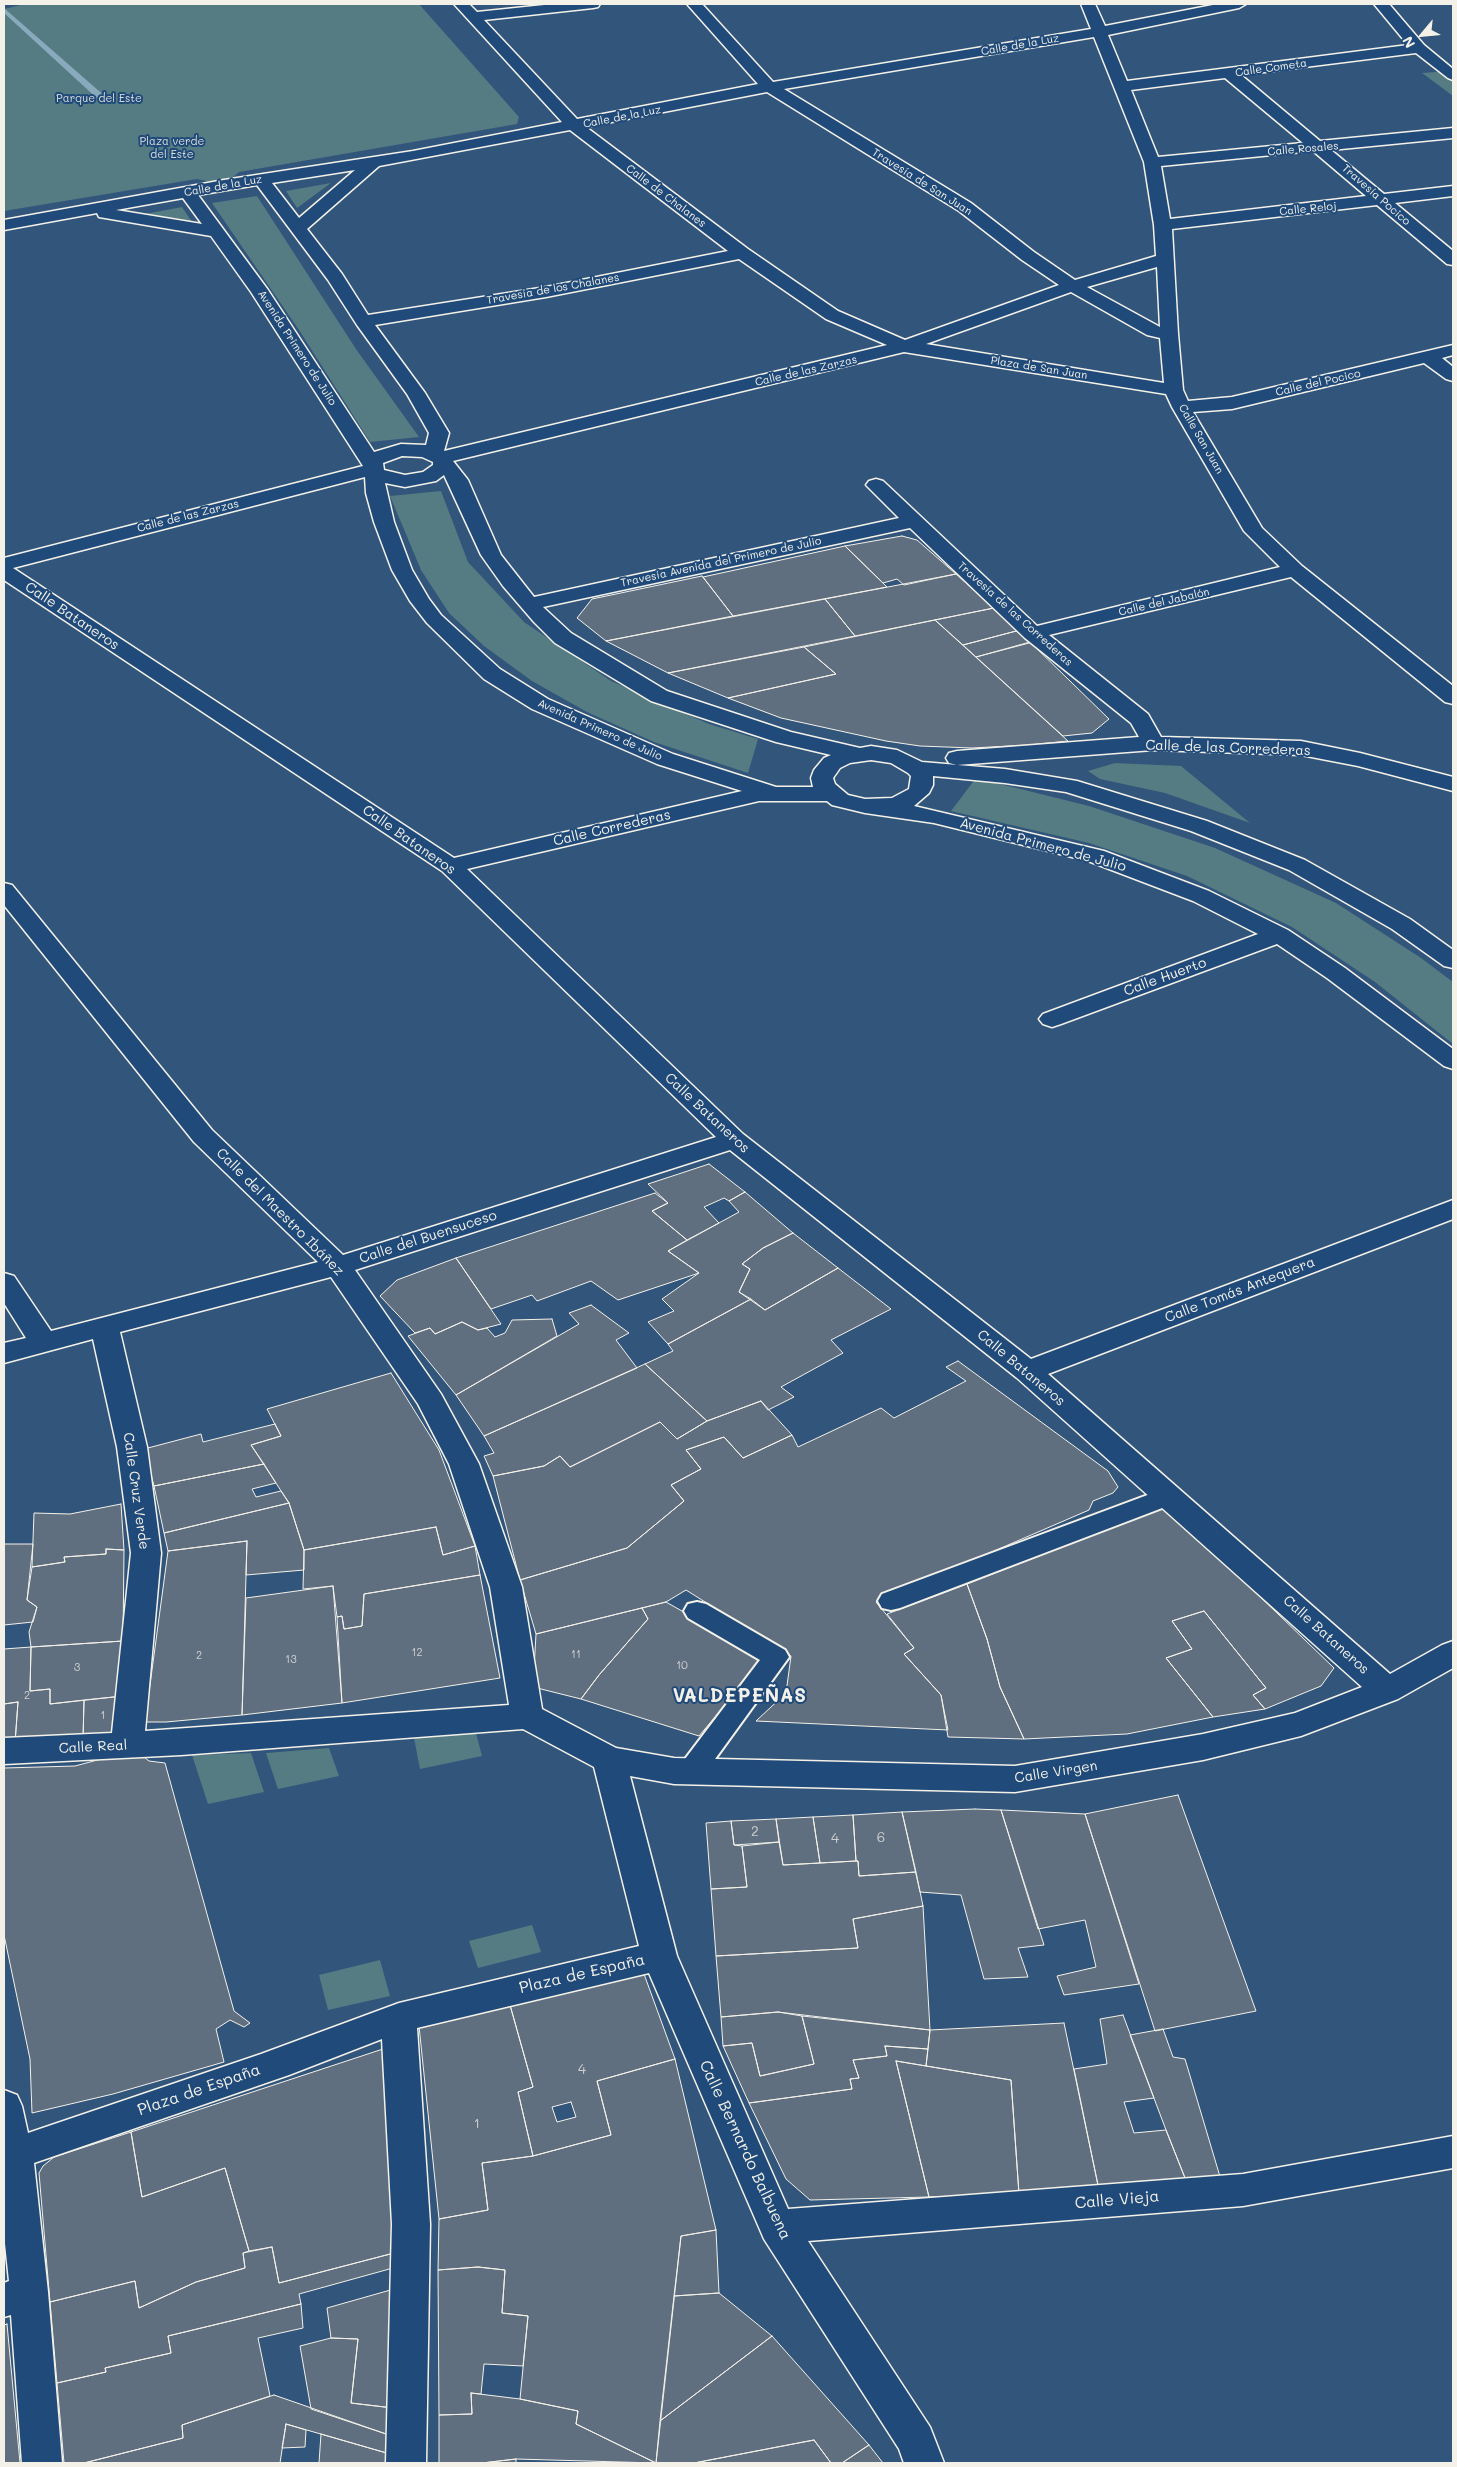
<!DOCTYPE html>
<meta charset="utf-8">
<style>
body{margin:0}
#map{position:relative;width:1457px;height:2467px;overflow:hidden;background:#32557c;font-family:Mali,sans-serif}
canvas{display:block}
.frame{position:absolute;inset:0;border:5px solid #f4f1e8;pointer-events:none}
.north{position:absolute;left:1397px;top:10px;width:50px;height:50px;-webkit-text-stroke:4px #1f4a7a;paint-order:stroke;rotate:242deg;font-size:14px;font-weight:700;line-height:20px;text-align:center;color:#f4f1e8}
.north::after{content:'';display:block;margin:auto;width:18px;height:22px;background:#f4f1e8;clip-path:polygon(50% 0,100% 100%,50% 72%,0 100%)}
</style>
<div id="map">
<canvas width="1457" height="2467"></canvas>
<div class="frame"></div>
<div class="north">N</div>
</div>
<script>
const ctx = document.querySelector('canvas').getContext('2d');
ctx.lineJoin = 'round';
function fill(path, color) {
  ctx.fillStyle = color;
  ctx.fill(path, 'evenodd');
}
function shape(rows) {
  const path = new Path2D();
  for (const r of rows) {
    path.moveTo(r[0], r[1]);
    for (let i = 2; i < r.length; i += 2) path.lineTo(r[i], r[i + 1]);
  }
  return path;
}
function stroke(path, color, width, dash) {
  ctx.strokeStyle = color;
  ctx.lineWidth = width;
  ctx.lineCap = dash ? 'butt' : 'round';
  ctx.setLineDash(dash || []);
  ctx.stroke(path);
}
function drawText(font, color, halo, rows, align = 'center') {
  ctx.font = font + ' Mali,sans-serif';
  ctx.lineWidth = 4;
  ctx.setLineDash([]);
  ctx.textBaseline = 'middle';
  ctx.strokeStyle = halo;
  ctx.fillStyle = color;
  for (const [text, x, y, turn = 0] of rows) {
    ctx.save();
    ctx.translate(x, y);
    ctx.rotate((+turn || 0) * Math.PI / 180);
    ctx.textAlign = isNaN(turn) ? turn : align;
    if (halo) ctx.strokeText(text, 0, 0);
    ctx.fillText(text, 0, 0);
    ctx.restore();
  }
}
fill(shape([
 [25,4,419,4,519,117,517,124,239,172,224,185,197,179,4,211,4,9],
 [1449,71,1453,73,1453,96,1422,73],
 [331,183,297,208,286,191],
 [257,196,356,349,419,437,370,442,299,330,212,203],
 [182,207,194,225,134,216],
 [441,491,468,562,524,622,611,681,709,724,758,739,748,773,654,742,587,712,532,681,484,646,449,613,421,570,390,496],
 [1115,763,1181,766,1250,823,1165,793,1100,779,1088,771],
 [976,778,1089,806,1215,848,1336,903,1421,958,1453,982,1453,1044,1375,982,1292,927,1187,876,1089,843,951,811],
 [476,1733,482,1756,420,1769,414,1738],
 [329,1748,339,1776,278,1789,266,1753],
 [251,1753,264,1792,208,1804,192,1755],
 [532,1925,541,1952,478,1968,469,1941],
 [380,1960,390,1996,328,2010,319,1975]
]), '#547c82');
fill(shape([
 [4,8,107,98,107,102,101,102,4,13,4,8]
]), '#89a9bc');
const building = shape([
 [902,536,917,540,956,574,904,585,897,579,883,583,845,546,902,536],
 [845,546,887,587,733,616,703,577,845,546],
 [956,574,994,608,855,636,825,599,956,574],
 [702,576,733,616,606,641,577,618,592,599,702,576],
 [825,599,855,636,668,673,606,641,825,599],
 [994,608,1020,630,963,645,935,620,994,608],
 [935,620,1068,741,1029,745,972,748,920,746,886,741,781,718,728,698,836,674,804,647,935,620],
 [1020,630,1033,642,976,657,963,645,1020,630],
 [1030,642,1109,719,1092,733,1063,736,976,657,1030,642],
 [804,647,836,674,728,698,668,673,804,647],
 [709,1164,745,1192,729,1201,724,1198,704,1207,719,1223,687,1240,652,1211,668,1203,648,1184,709,1164],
 [745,1192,793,1233,763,1248,742,1264,750,1269,739,1292,751,1299,668,1344,648,1322,674,1311,662,1299,699,1273,668,1251,739,1212,729,1201,745,1192],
 [655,1193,668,1203,652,1211,687,1240,668,1251,699,1273,618,1300,591,1281,537,1301,532,1295,491,1309,456,1258,655,1193],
 [793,1233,838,1268,765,1310,739,1292,750,1269,742,1264,763,1248,793,1233],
 [456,1258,501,1324,478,1330,462,1322,435,1334,430,1328,415,1333,380,1296,397,1280,456,1258],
 [838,1268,891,1309,831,1340,843,1353,781,1387,794,1397,768,1410,761,1401,707,1421,645,1364,673,1351,668,1344,751,1299,765,1310,838,1268],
 [591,1305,629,1333,616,1340,637,1368,484,1436,456,1395,579,1324,569,1313,591,1305],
 [552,1319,557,1336,456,1395,408,1336,430,1328,435,1334,462,1322,478,1330,487,1328,495,1337,505,1333,512,1320,552,1319],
 [958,1361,1108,1471,1118,1487,1113,1493,1093,1501,1089,1510,876,1602,914,1648,904,1654,941,1695,948,1730,756,1721,786,1693,791,1656,686,1590,666,1602,536,1634,520,1580,627,1548,684,1501,671,1485,701,1469,686,1450,724,1437,743,1458,792,1435,798,1447,881,1408,894,1418,966,1381,946,1367,958,1361],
 [645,1364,707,1421,677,1439,660,1422,570,1467,560,1456,544,1466,493,1476,484,1456,494,1453,484,1436,645,1364],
 [391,1373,439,1450,475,1546,443,1555,436,1527,304,1550,289,1503,251,1445,281,1436,267,1409,391,1373],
 [761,1401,792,1435,743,1458,724,1437,686,1450,701,1469,671,1485,684,1501,627,1548,520,1580,493,1476,544,1466,560,1456,570,1467,660,1422,677,1439,707,1421,761,1401],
 [275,1424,281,1436,251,1445,264,1464,154,1486,144,1449,201,1434,203,1442,275,1424],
 [264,1464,276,1483,252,1489,256,1497,281,1491,289,1503,164,1533,154,1486,264,1464],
 [289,1503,304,1550,304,1570,246,1575,247,1541,168,1551,164,1533,289,1503],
 [121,1504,124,1550,106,1549,106,1554,64,1557,65,1562,32,1567,34,1513,70,1514,121,1504],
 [1166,1506,1334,1668,1321,1686,1265,1709,1253,1695,1266,1688,1204,1611,1172,1621,1192,1649,1166,1658,1213,1717,1127,1734,1024,1739,1000,1687,987,1639,967,1584,1166,1506],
 [436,1527,443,1555,475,1546,480,1575,364,1594,362,1626,344,1629,342,1616,337,1617,333,1586,303,1589,304,1550,436,1527],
 [247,1541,242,1715,166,1722,145,1722,168,1551,247,1541],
 [4,1544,33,1544,27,1600,37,1607,33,1622,4,1625,4,1544],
 [106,1549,124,1550,123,1641,31,1647,29,1632,37,1607,27,1600,32,1567,65,1562,64,1557,106,1554,106,1549],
 [480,1575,500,1678,342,1703,337,1617,342,1616,344,1629,362,1626,364,1594,480,1575],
 [967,1584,987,1639,1000,1687,1024,1739,948,1737,941,1695,904,1654,914,1648,887,1614,967,1584],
 [333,1586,342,1703,242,1715,246,1598,333,1586],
 [666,1602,765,1658,699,1736,581,1699,599,1675,648,1619,642,1608,666,1602],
 [642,1608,648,1619,599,1675,581,1699,533,1687,536,1634,642,1608],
 [1204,1611,1266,1688,1253,1695,1265,1709,1213,1717,1166,1658,1192,1649,1172,1621,1204,1611],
 [123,1641,123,1696,50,1704,50,1689,30,1691,31,1647,123,1641],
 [31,1647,30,1691,50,1689,50,1704,84,1700,83,1740,15,1743,18,1702,4,1704,4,1649,31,1647],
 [123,1696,114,1737,83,1740,84,1700,123,1696],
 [18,1702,15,1743,4,1744,4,1704,18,1702],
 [135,1750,149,1761,165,1763,234,2011,250,2023,244,2027,230,2020,216,2029,224,2062,113,2094,32,2113,30,2059,4,1935,4,1768,75,1766,135,1750],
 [1178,1795,1256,2011,1155,2031,1085,1814,1178,1795],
 [975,1809,1001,1810,1044,1945,1018,1948,1028,1977,984,1979,961,1895,920,1892,902,1812,975,1809],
 [1001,1810,1085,1814,1139,1984,1064,1995,1057,1976,1096,1967,1085,1920,1038,1929,1001,1810],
 [902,1812,916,1872,859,1876,858,1861,856,1861,853,1815,902,1812],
 [853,1815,856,1861,820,1863,813,1817,853,1815],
 [813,1817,820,1863,783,1865,776,1819,813,1817],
 [776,1819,779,1842,734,1845,731,1821,776,1819],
 [731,1821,734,1845,742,1846,747,1887,711,1889,706,1823,731,1821],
 [779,1842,783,1865,856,1861,858,1861,859,1876,916,1872,923,1906,853,1919,858,1948,716,1956,711,1889,747,1887,742,1846,779,1842],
 [923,1906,930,2030,778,2012,721,2017,716,1956,858,1948,853,1919,923,1906],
 [644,1974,675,2059,597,2081,611,2135,533,2156,518,2092,533,2087,510,2005,644,1974],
 [571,2102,576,2117,557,2122,552,2107,571,2102],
 [510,2005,533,2087,518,2092,533,2156,482,2163,488,2210,439,2219,419,2026,510,2005],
 [778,2012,802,2016,814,2064,760,2076,752,2043,723,2046,721,2017,778,2012],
 [1123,2015,1154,2098,1124,2102,1134,2133,1166,2130,1187,2183,1099,2190,1074,2069,1107,2064,1100,2019,1123,2015],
 [802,2016,930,2030,928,2049,885,2046,887,2056,853,2060,859,2078,850,2079,852,2089,749,2103,723,2046,752,2043,760,2076,814,2064,802,2016],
 [1064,2023,1099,2190,1019,2194,1011,2080,926,2066,930,2030,1064,2023],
 [1163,2029,1173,2057,1185,2059,1221,2180,1187,2183,1166,2130,1130,2035,1163,2029],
 [885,2046,928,2049,926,2066,896,2061,929,2197,810,2200,786,2179,749,2103,852,2089,850,2079,859,2078,853,2060,887,2056,885,2046],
 [386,2048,394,2253,279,2283,272,2247,249,2251,225,2168,142,2197,131,2132,386,2048],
 [675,2059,716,2230,681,2236,656,2463,576,2424,578,2411,520,2399,528,2316,502,2313,505,2270,478,2267,438,2270,439,2219,488,2210,482,2163,533,2156,611,2135,597,2081,675,2059],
 [896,2061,1011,2080,1019,2194,929,2197,896,2061],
 [131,2132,142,2197,225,2168,249,2251,243,2253,245,2268,196,2282,139,2308,135,2281,50,2302,39,2173,43,2166,54,2157,131,2132],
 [716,2230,719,2293,674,2296,681,2236,716,2230],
 [272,2247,279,2283,394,2253,393,2268,299,2294,301,2304,168,2336,171,2353,105,2368,106,2372,57,2383,50,2302,135,2281,139,2308,196,2282,245,2268,243,2253,272,2247],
 [478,2267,505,2270,502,2313,528,2316,523,2366,484,2364,481,2394,471,2393,472,2414,439,2415,438,2270,478,2267],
 [394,2289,393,2408,351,2403,358,2339,331,2338,327,2308,394,2289],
 [719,2293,772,2336,660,2421,674,2296,719,2293],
 [301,2304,303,2328,258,2338,270,2396,182,2425,183,2438,84,2463,64,2463,57,2383,106,2372,105,2368,171,2353,168,2336,301,2304],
 [7,2324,20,2463,4,2463,4,2325,7,2324],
 [772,2336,869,2445,842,2463,831,2463,814,2440,694,2463,656,2463,660,2421,772,2336],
 [331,2338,358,2339,351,2403,393,2408,392,2436,311,2409,300,2346,331,2338],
 [471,2393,520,2399,578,2411,576,2424,656,2463,516,2459,482,2463,439,2463,439,2415,472,2414,471,2393],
 [274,2395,392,2436,390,2454,286,2424,280,2463,84,2463,183,2438,182,2425,274,2395],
 [286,2424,306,2430,305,2447,282,2448,286,2424],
 [321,2434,390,2454,390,2463,319,2463,321,2434],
 [814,2440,831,2463,694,2463,814,2440],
 [869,2445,883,2463,842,2463,869,2445],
 [516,2459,516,2463,482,2463,516,2459]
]);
fill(building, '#606f80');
stroke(building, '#f4f1e8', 1);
const lane = shape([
 [1169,1487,1178,1490,1181,1496,1178,1502,900,1608,891,1610,882,1608,878,1601,882,1594,1169,1487],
 [697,1602,706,1604,785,1650,789,1657,702,1777,692,1780,682,1777,678,1770,682,1763,760,1660,688,1618,684,1611,688,1604,697,1602]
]);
const street = shape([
 [454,4,469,4,477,12,554,4,600,4,598,7,593,8,484,20,577,119,758,84,687,4,702,4,773,82,1091,29,1081,4,1095,4,1105,26,1218,4,1246,4,1239,8,1108,35,1127,81,1408,45,1374,4,1389,4,1424,45,1453,69,1453,80,1448,78,1416,53,1241,75,1320,141,1453,128,1453,138,1331,150,1384,194,1453,186,1453,196,1395,203,1453,251,1453,265,1447,264,1377,205,1172,229,1178,334,1183,390,1188,401,1232,397,1453,345,1453,355,1442,358,1453,367,1453,381,1446,379,1424,363,1232,409,1193,412,1262,528,1302,566,1453,686,1453,704,1445,702,1291,577,1049,635,1148,714,1161,737,1301,741,1360,753,1453,777,1453,791,1358,766,1301,755,1153,750,957,765,949,763,946,758,949,753,957,751,1139,737,1131,723,1025,638,910,528,543,607,571,633,667,691,791,732,860,748,871,746,897,750,922,762,1005,769,1077,781,1207,821,1305,860,1410,919,1453,950,1453,968,1444,966,1392,929,1289,870,1191,831,1066,792,1005,783,933,776,933,785,929,793,914,806,1104,851,1209,891,1288,930,1345,968,1453,1049,1453,1069,1444,1066,1327,978,1277,944,1061,1024,1052,1027,1043,1024,1039,1019,1043,1014,1258,934,1193,901,1088,861,934,823,865,813,832,805,827,801,759,801,467,869,743,1134,1031,1359,1453,1200,1453,1219,1048,1374,1390,1674,1442,1645,1453,1641,1453,1668,1398,1699,1301,1736,1203,1760,1015,1792,674,1784,630,1776,677,1956,788,2209,1243,2174,1453,2136,1453,2168,1243,2206,808,2241,930,2427,944,2463,904,2463,899,2449,764,2239,649,1973,417,2028,430,2224,426,2463,386,2463,392,2224,382,2039,289,2075,34,2163,48,2292,62,2463,22,2463,11,2315,4,2317,4,2283,9,2281,4,2234,4,2090,17,2095,22,2106,28,2133,261,2054,399,2003,639,1946,594,1767,523,1729,181,1755,4,1764,4,1738,112,1733,131,1553,117,1447,93,1339,4,1363,4,1343,26,1338,4,1303,4,1273,14,1276,51,1331,318,1262,194,1142,4,905,4,883,12,885,212,1130,343,1255,716,1137,442,871,4,580,4,558,363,466,251,292,211,236,105,218,99,217,97,213,4,230,4,220,224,180,413,151,562,122,454,4],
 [1094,37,1144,162,1154,225,1156,256,1075,280,1034,252,971,203,784,89,1094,37],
 [1225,78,1303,143,1158,157,1131,90,1225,78],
 [767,92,959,211,1022,260,1059,285,905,340,838,311,748,249,586,127,767,92],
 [570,130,728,251,546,287,368,315,342,274,307,229,379,166,570,130],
 [1313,151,1366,196,1170,219,1161,166,1313,151],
 [355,170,299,218,272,183,355,170],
 [257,185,328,280,357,325,407,394,429,433,426,445,401,444,374,452,268,290,198,195,257,185],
 [183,198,202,224,116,210,183,198],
 [739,259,826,319,887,345,444,451,449,433,425,393,375,325,546,297,739,259],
 [1157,267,1160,327,1087,287,1157,267],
 [1071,292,1147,335,1160,338,1164,383,926,344,1071,292],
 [904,352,1166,394,1172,407,1244,531,1280,567,1037,626,883,481,876,479,869,481,866,485,899,518,534,597,501,555,468,480,453,461,904,352],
 [402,456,422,457,433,462,433,465,423,472,405,475,384,470,383,463,402,456],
 [444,475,481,555,503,586,534,622,555,643,651,701,776,742,831,755,824,758,814,770,811,778,813,787,776,787,673,754,548,699,500,669,441,615,429,599,412,570,394,522,385,483,405,487,436,481,444,475],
 [365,477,366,493,374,522,392,570,410,601,427,623,484,679,532,709,657,764,742,791,454,858,13,568,365,477],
 [871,760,891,763,908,773,911,776,909,789,892,798,865,799,848,795,835,784,833,778,840,768,850,763,871,760],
 [730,1150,1017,1378,1362,1687,1295,1713,1203,1734,1015,1766,674,1758,616,1748,542,1709,522,1587,479,1464,441,1394,355,1270,730,1150],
 [331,1277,418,1404,449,1464,490,1587,509,1705,145,1731,161,1553,147,1447,120,1332,331,1277]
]);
stroke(lane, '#f4f1e8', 4);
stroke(street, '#f4f1e8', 3);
fill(lane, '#1f4a7a');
fill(street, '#1f4a7a');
drawText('11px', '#f4f1e8', '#1f4a7a', [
 ["Calle de la Luz",1020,45,-10],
 ["Calle Cometa",1271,68,-8],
 ["Calle de la Luz",622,117,-11],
 ["Calle Rosales",1303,149,-5],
 ["Travesía de San Juan",922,182,32],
 ["Calle de la Luz",223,186,-10],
 ["Travesía Pocico",1376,195,41],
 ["Calle de Chalanes",666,196,37],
 ["Calle Reloj",1308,209,-6],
 ["Travesía de los Chalanes",553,289,-10],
 ["Avenida Primero de Julio",297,348,57],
 ["Plaza de San Juan",1039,368,9],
 ["Calle de las Zarzas",806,371,-13],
 ["Calle del Pocico",1318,383,-13],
 ["Calle San Juan",1201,439,60],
 ["Calle de las Zarzas",188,516,-14],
 ["Travesía Avenida del Primero de Julio",721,562,-12],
 ["Calle del Jabalón",1164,602,-13],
 ["Travesía de las Correderas",1015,614,42],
 ["Avenida Primero de Julio",600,730,24]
]);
drawText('11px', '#dcdfd9', '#1f4a7a', [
 ["Parque del Este",99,99],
 ["Plaza verde",172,142],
 ["del Este",172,155]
]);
drawText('11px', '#cfd0ce', null, [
 ["12",417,1653],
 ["11",576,1655],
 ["2",199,1656],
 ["13",291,1660],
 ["10",682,1666],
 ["3",77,1668],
 ["2",27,1696],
 ["1",103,1716]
]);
drawText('14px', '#f4f1e8', '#1f4a7a', [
 ["Calle Bataneros",72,616,34],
 ["Calle de las Correderas",1228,748,2],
 ["Calle Correderas",612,828,-13],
 ["Calle Bataneros",409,840,35],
 ["Avenida Primero de Julio",1043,845,15],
 ["Calle Huerto",1165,977,-20],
 ["Calle Bataneros",707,1113,43],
 ["Calle del Maestro Ibáñez",280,1212,45],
 ["Calle del Buensuceso",428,1237,-18],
 ["Calle Tomás Antequera",1240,1290,-21],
 ["Calle Bataneros",1021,1368,40],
 ["Calle Cruz Verde",136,1491,82],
 ["Calle Bataneros",1326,1635,42],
 ["Calle Real",93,1747,-3],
 ["Calle Virgen",1056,1772,-9]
]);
drawText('14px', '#cfd0ce', null, [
 ["2",755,1832],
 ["6",881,1838],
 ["4",835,1839],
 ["4",582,2070],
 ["1",477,2124]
]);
drawText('16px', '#f4f1e8', '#1f4a7a', [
 ["Plaza de España",582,1974,-13],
 ["Plaza de España",199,2090,-19],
 ["Calle Bernardo Balbuena",745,2150,65],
 ["Calle Vieja",1117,2200,-5]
]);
ctx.letterSpacing = '1px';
drawText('bold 19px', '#f4f1e8', '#1f4a7a', [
 ["VALDEPEÑAS",740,1696]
]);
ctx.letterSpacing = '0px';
</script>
